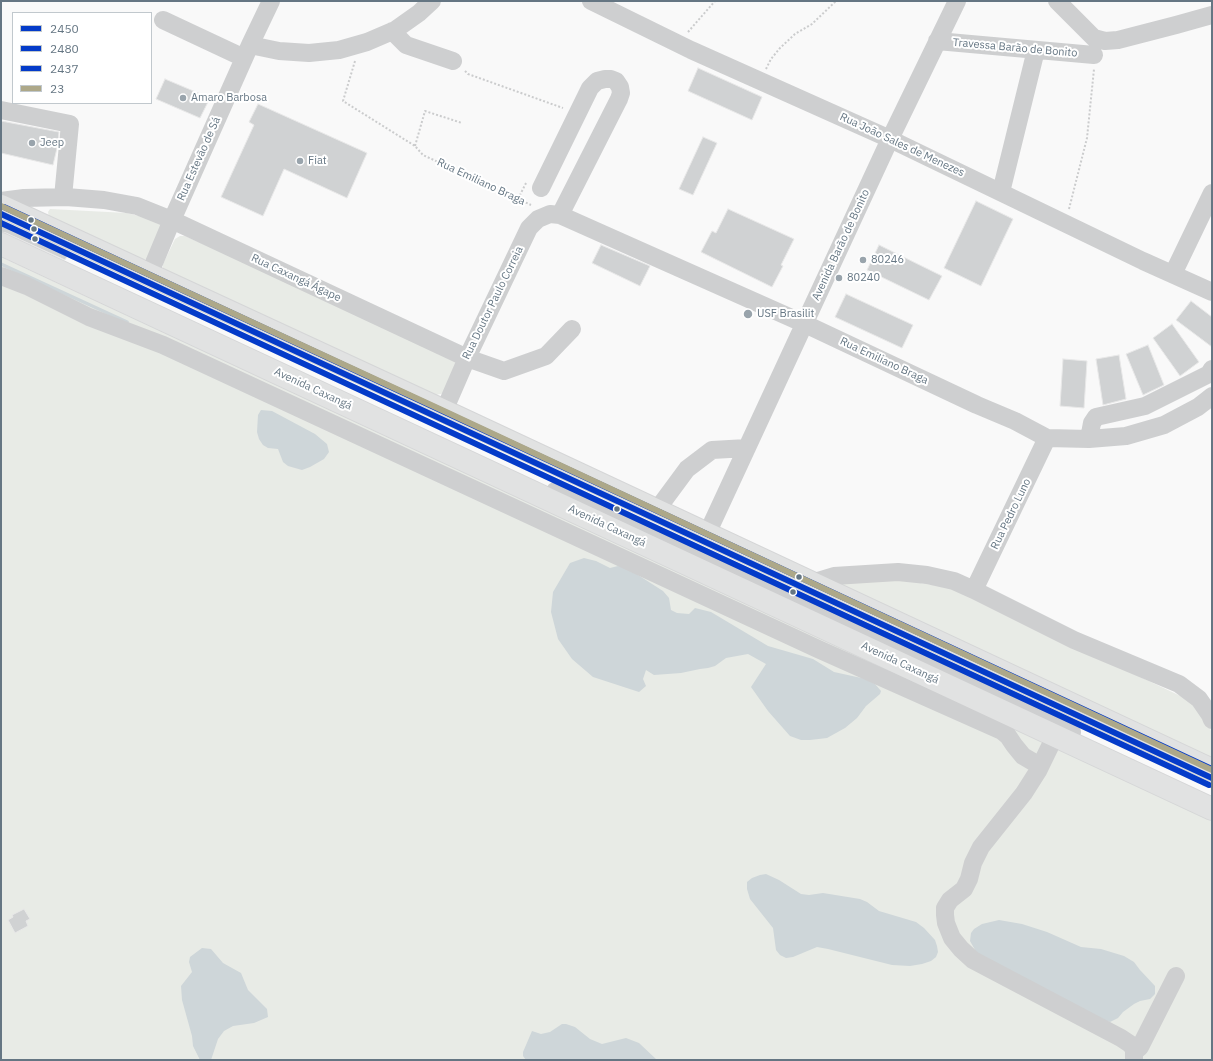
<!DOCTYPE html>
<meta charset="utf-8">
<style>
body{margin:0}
#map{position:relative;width:1213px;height:1061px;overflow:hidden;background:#f9f9f9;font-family:"IBM Plex Sans",sans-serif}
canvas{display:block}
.frame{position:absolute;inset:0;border:2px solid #657683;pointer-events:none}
.legend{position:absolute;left:12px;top:12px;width:140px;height:92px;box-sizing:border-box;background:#fff;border:1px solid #c1c8cd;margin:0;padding:5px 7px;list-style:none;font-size:12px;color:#657683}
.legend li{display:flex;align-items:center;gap:8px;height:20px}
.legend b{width:20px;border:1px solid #c1c8cd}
</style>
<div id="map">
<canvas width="1213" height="1061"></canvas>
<div class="frame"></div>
<ul class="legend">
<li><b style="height:5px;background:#043bc9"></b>2450</li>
<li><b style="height:5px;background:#043bc9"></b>2480</li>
<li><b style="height:5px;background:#043bc9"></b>2437</li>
<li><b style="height:5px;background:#ada889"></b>23</li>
</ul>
</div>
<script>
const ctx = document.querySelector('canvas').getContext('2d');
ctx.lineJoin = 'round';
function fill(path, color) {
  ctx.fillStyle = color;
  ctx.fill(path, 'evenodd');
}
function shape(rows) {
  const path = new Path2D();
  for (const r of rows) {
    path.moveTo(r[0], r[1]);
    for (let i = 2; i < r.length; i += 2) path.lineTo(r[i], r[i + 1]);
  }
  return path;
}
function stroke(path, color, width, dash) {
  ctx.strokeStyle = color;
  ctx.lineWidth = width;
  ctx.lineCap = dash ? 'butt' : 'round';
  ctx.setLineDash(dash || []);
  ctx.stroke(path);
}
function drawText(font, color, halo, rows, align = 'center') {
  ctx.font = font + ' "IBM Plex Sans",sans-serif';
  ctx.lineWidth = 4;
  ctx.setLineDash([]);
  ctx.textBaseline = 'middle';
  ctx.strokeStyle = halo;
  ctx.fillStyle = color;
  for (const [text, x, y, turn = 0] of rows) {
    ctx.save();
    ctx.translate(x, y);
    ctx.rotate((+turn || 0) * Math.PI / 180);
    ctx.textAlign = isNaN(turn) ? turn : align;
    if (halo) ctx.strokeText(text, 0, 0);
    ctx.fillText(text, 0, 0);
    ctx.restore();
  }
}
fill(shape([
 [50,209,127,213,143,217,160,224,162,226,148,259,141,259,49,217,48,212],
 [180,236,185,236,212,248,458,363,445,393,436,395,166,272,163,269,163,264,175,239],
 [1,257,544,509,1077,753,1212,820,1212,1060,1,1060],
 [894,579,953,588,1191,701,1205,717,1212,733,1212,759,838,583]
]), '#e8ebe6');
fill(shape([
 [261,410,272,411,315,434,327,444,329,452,324,459,310,467,302,470,288,466,283,462,278,449,268,448,263,445,259,439,257,432,258,415],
 [584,558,596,561,610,568,618,566,627,568,663,591,669,598,671,610,677,613,689,614,695,608,711,612,768,646,813,659,834,672,866,679,875,684,881,691,880,694,866,706,857,718,845,728,827,738,810,740,801,740,790,736,768,711,751,687,766,664,748,654,726,658,715,666,708,668,700,669,681,673,654,675,646,670,643,679,646,686,639,692,593,677,572,659,558,639,551,612,553,592,570,563],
 [766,874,779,880,801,894,809,895,823,893,860,899,867,902,879,911,916,922,924,928,935,940,937,946,938,952,936,957,931,961,922,964,910,966,892,965,828,949,817,947,793,957,786,958,780,955,776,950,773,928,750,899,747,889,747,882,752,878,760,875],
 [999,920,1022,924,1047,932,1081,947,1101,949,1124,956,1134,962,1140,970,1155,986,1155,994,1150,999,1140,1001,1134,1004,1123,1012,1118,1018,1110,1022,1101,1019,978,955,970,941,971,933,974,929,982,924],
 [202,948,211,949,223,963,241,973,248,990,267,1009,268,1017,254,1023,233,1026,224,1031,218,1039,211,1060,200,1060,193,1046,192,1036,182,1000,181,986,192,972,189,962,190,957],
 [562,1024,566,1024,575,1027,590,1039,602,1044,626,1038,639,1043,657,1060,526,1060,523,1056,523,1052,532,1031,541,1034,550,1032]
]), '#ced6d9');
stroke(shape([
 [1,264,127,322]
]), '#ced6d9', 3.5);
const building = shape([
 [698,68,762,97,752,120,688,91,698,68],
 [165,79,210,98,200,118,156,99,165,79],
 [258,104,367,153,347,198,284,169,263,216,221,197,254,125,249,122,258,104],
 [1,121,59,132,58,144,53,165,1,153,1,121],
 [703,137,717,143,693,195,679,189,703,137],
 [976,201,1013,219,981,286,944,268,976,201],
 [728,209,794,239,781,265,783,266,772,287,701,252,712,231,716,233,728,209],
 [1,220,70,251,65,260,6,233,1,232,1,220],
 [601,245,650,266,640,286,592,263,601,245],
 [879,245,942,276,929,300,867,270,879,245],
 [846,294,913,325,902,348,835,317,846,294],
 [1191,301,1212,317,1212,347,1176,320,1191,301],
 [1172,324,1199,362,1180,376,1153,338,1172,324],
 [1148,345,1164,385,1143,395,1126,354,1148,345],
 [1119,355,1126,399,1103,405,1096,359,1119,355],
 [1063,359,1087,361,1084,408,1060,406,1063,359],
 [756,571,832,606,831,608,755,573,756,571],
 [24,909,30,919,26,921,28,926,15,933,8,920,13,917,12,915,24,909]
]);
fill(building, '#d0d2d3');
stroke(building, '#e8e8e8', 1);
const major = shape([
 [1,206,444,411,1212,770],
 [1,244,1212,809]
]);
stroke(major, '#d5d6d7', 24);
stroke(shape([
 [688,32,715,1],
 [355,61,343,101,415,146,423,155,531,205],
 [766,69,771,59,780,48,795,34,812,24,836,1],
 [465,71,468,74,563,108],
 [415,146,425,111,462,123],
 [518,199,526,183],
 [1069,209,1087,138,1094,69]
]), '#cbcccd', 2, [2, 2]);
stroke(shape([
 [591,1,691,50,890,139,1143,261,1212,292],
 [1057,1,1094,38,1105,41,1118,40,1176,25,1212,15],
 [163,20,244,58],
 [392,31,406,45,453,61],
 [937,41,1094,55],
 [250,45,279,51,309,53,339,50,367,42,395,30,419,13,432,1],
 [1,110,70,124,63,197],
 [541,188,590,88,597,81,605,79,611,79,616,81,620,87,621,93,619,99,560,215],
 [1001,192,1036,50],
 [1,201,24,198,66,197,104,200,137,206,172,220,467,358,504,371,546,356,572,329],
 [1173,274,1212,193],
 [149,275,172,220,250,45,271,1],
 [1,276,27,286,89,317,163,345,818,649,1002,731,1008,736,1014,745,1023,756,1040,766],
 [444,411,467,358,529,228,538,219,550,214,560,215,805,324,977,405,1015,421,1047,438,1089,439,1126,436,1164,425,1198,407,1212,396],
 [1089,439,1092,423,1096,417,1145,406,1209,374,1212,369],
 [555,491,1072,732],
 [656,511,687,469,712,450,747,448],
 [707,534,890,139,957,1],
 [811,583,834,576,898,572,927,575,954,581,974,590,1074,640,1179,684,1199,699,1210,715,1212,720],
 [974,590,1047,438],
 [1055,736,1038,771,1024,793,981,847,973,863,969,879,964,889,950,900,945,908,945,915,946,923,952,938,961,949,973,960,1121,1038,1130,1044,1134,1049,1134,1060],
 [1134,1052,1140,1047,1176,976]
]), '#cecfd0', 18);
stroke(major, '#e1e2e2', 22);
stroke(shape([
 [1,214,1212,778]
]), '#043bc9', 6);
stroke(shape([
 [1,223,1209,785]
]), '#043bc9', 6);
stroke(shape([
 [4,207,1212,769]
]), '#043bc9', 6);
stroke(shape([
 [1,206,444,411,1212,770]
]), '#ada889', 6);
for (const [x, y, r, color] of [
 [183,98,4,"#99a4ac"],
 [32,143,4,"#99a4ac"],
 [300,161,4,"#99a4ac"],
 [31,220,3.5,"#657683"],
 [34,229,3.5,"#657683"],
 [35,239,3.5,"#657683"],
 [863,260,4,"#99a4ac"],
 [839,278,4,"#99a4ac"],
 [748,314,5,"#99a4ac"],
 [617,509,3.5,"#657683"],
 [799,577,3.5,"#657683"],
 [793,592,3.5,"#657683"]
]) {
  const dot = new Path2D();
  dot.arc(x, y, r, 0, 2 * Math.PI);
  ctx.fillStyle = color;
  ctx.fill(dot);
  stroke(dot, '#fff', 1.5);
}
drawText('11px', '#657683', '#fff', [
 ["Travessa Barão de Bonito",1015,48,5],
 ["Rua João Sales de Menezes",902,145,25],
 ["Rua Estevão de Sá",199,159,-66],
 ["Rua Emiliano Braga",481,182,25],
 ["Avenida Barão de Bonito",841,245,-65],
 ["Rua Caxangá Ágape",296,278,25],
 ["Rua Doutor Paulo Correia",493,303,-64],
 ["Rua Emiliano Braga",884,361,25],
 ["Avenida Caxangá",313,389,25],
 ["Rua Pedro Luno",1011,514,-64],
 ["Avenida Caxangá",607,526,25],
 ["Avenida Caxangá",900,663,25]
]);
drawText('11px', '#657683', '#fff', [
 ["Amaro Barbosa",191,98],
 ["Jeep",40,143],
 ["Fiat",308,161],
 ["80246",871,260],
 ["80240",847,278],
 ["USF Brasilit",757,314]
], 'left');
</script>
